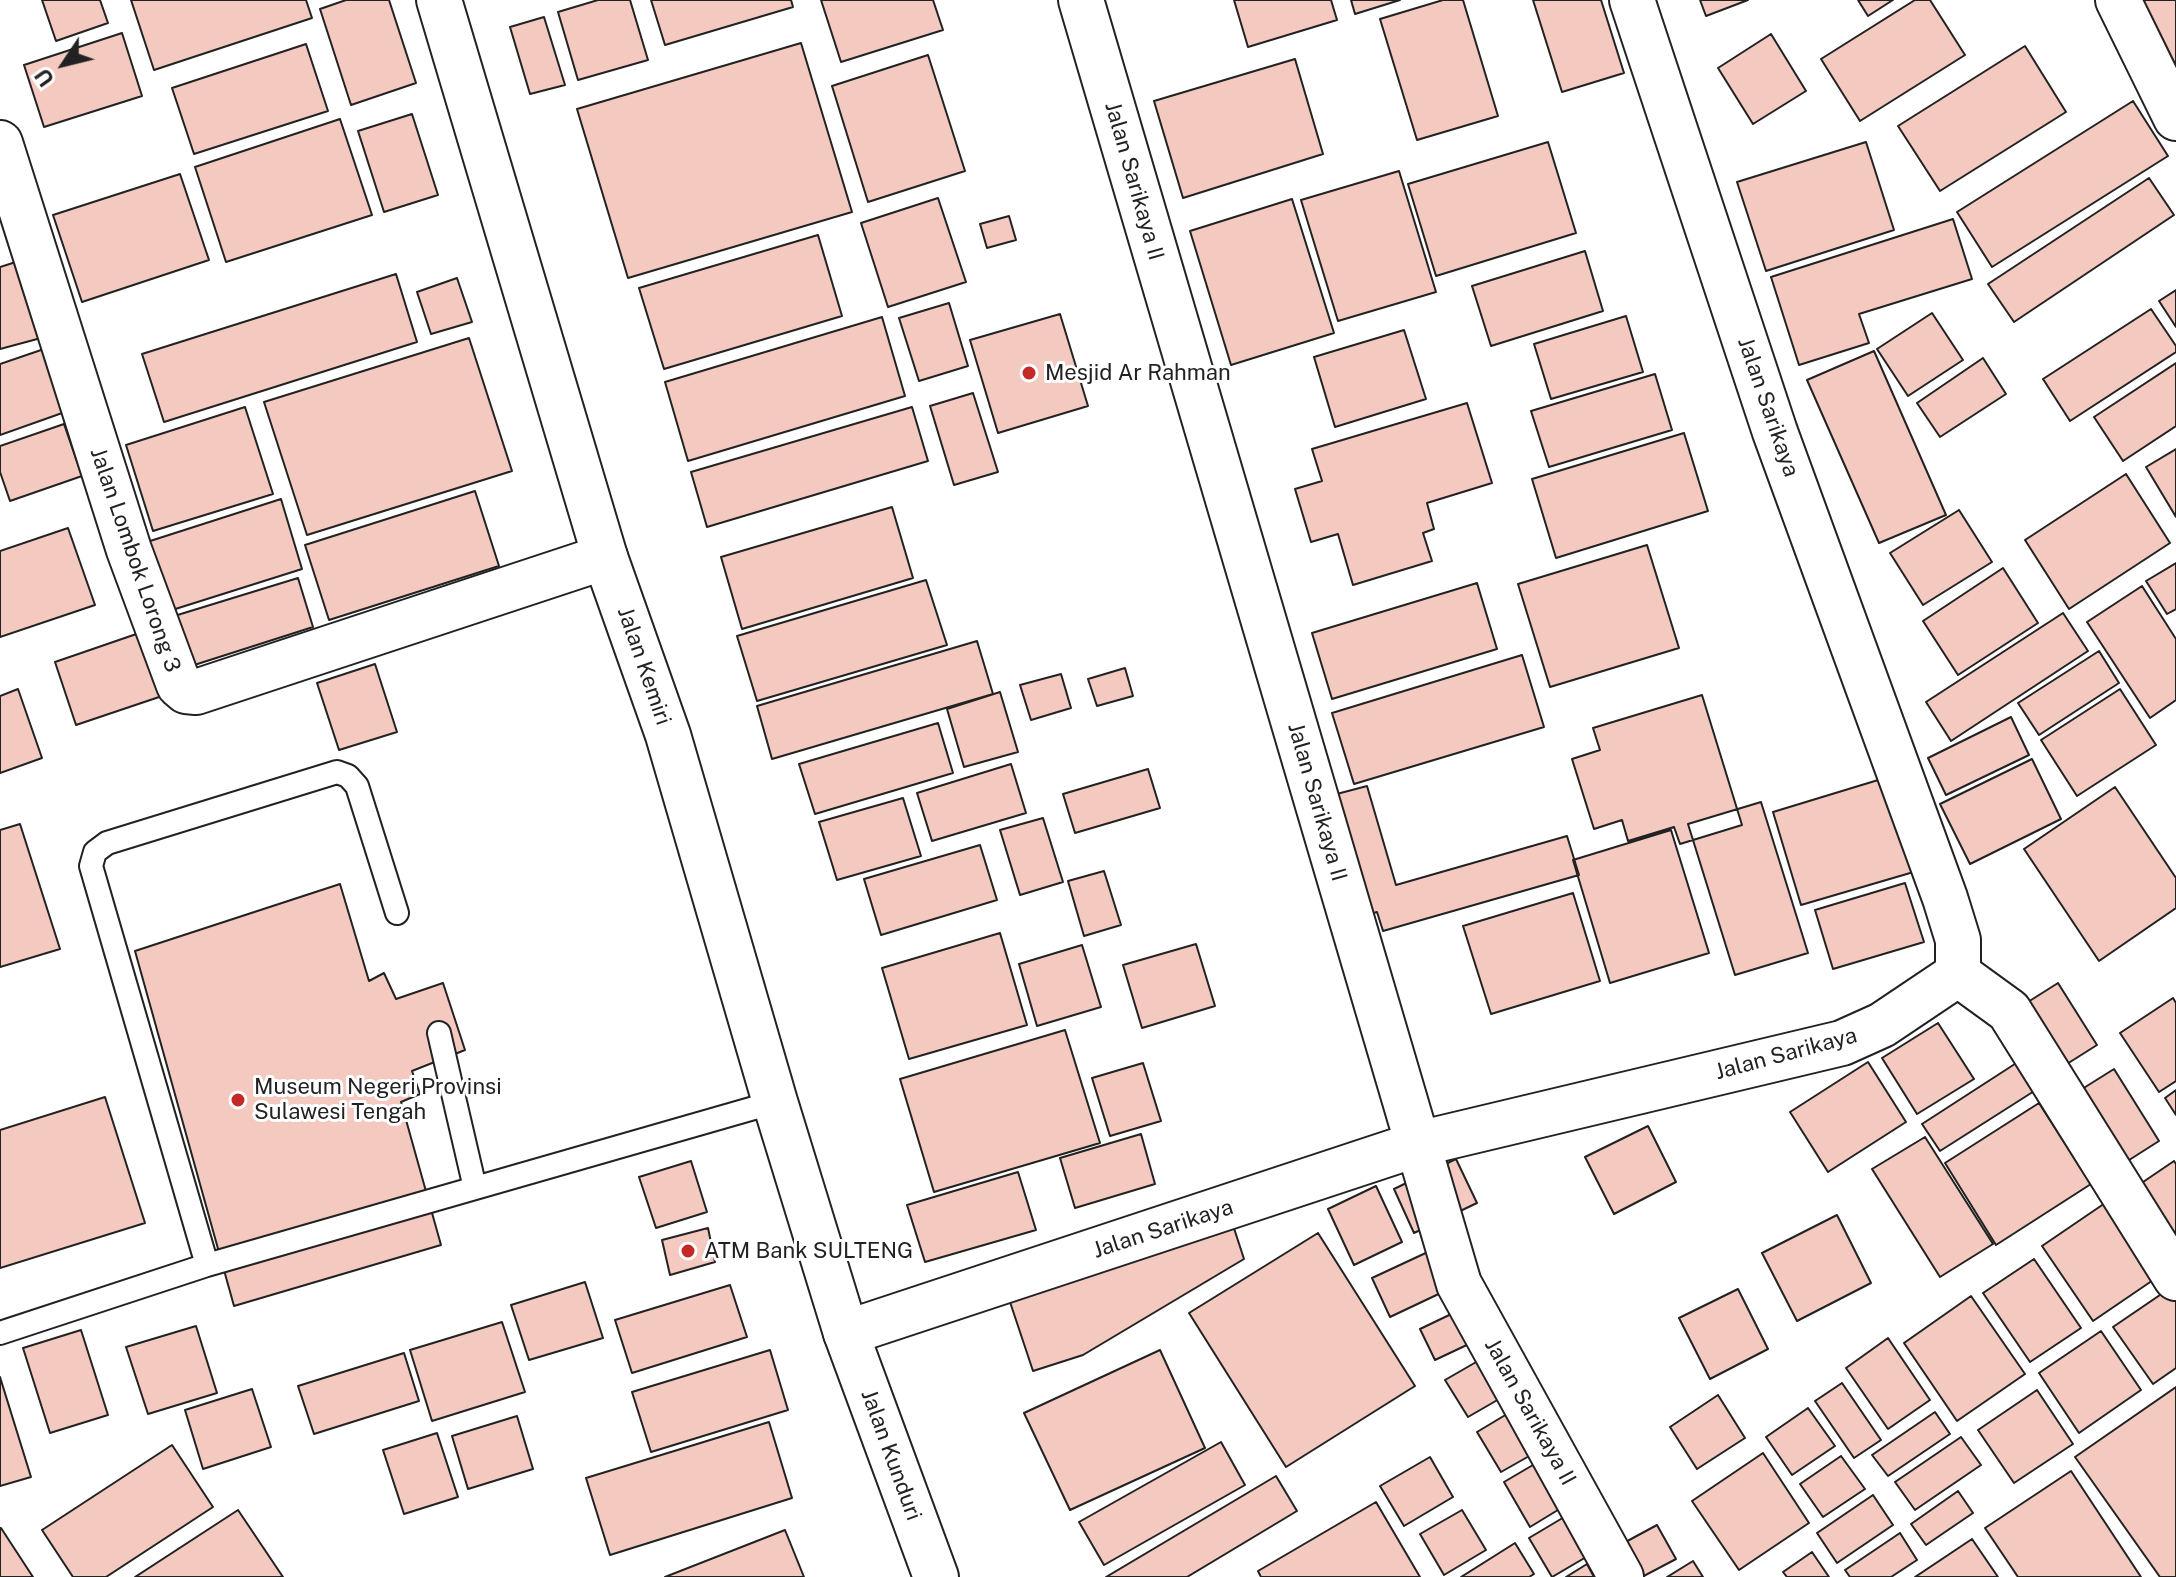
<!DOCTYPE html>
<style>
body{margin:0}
#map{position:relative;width:2176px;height:1577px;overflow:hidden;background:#fff;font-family:"Public Sans",sans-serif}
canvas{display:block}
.north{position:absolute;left:24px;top:24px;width:80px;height:80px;-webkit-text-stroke:6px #fff;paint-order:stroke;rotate:235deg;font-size:22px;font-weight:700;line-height:32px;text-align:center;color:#222}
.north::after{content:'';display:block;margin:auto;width:28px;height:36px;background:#222;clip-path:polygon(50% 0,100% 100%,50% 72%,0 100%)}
</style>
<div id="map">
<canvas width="2176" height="1577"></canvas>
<div class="north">U</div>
</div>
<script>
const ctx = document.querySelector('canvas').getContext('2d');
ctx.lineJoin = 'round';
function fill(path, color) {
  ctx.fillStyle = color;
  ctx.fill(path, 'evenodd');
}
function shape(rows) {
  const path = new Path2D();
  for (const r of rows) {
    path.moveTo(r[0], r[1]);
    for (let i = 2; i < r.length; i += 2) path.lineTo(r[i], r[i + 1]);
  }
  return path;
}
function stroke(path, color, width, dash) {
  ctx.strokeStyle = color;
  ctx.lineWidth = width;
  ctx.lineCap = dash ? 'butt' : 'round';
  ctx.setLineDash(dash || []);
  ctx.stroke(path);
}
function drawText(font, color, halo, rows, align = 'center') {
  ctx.font = font + ' "Public Sans",sans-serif';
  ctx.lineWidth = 6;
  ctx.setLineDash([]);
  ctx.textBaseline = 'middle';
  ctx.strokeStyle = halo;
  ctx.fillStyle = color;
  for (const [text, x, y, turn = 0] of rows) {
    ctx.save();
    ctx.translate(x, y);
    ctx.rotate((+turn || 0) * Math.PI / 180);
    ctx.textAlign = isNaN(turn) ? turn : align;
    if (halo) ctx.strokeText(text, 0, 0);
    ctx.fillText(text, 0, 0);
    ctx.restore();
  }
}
const building = shape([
 [42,0,100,0,108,23,56,41,42,0],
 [131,0,306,0,312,18,154,70,131,0],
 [346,0,389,0,416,83,351,105,320,9,346,0],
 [598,0,630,0,648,60,578,80,558,12,598,0],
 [651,0,791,0,793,7,665,45,651,0],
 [821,0,933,0,943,30,841,62,821,0],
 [1234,0,1331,0,1337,20,1248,47,1234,0],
 [1351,0,1400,0,1355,14,1351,0],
 [1443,0,1463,0,1498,116,1417,140,1380,19,1443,0],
 [1533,0,1601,0,1624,73,1562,92,1533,0],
 [1700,0,1748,0,1706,16,1700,0],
 [1858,0,1893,0,1868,16,1858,0],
 [1915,0,1930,0,1965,55,1860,121,1821,59,1915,0],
 [2130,0,2176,0,2176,78,2130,0],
 [544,17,565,85,530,94,510,27,544,17],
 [122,33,142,96,44,127,24,65,122,33],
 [1771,34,1806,91,1753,124,1718,68,1771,34],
 [801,43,852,212,628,278,577,109,801,43],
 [306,44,328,111,194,154,172,88,306,44],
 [2025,46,2066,112,1940,191,1898,126,2025,46],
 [928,55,965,171,868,202,832,86,928,55],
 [1295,59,1323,154,1183,198,1154,101,1295,59],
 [2133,101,2168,156,1992,267,1957,212,2133,101],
 [412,114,438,195,384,212,358,131,412,114],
 [340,119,372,215,226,262,195,167,340,119],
 [1548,142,1576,233,1436,276,1408,184,1548,142],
 [1866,142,1894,230,1766,271,1737,182,1866,142],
 [1399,171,1436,292,1338,321,1301,200,1399,171],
 [180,174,209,260,82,302,53,215,180,174],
 [2149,178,2174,215,2014,322,1988,284,2149,178],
 [938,198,966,282,888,307,861,223,938,198],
 [1292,199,1334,333,1231,365,1190,231,1292,199],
 [1009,216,1016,240,987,248,980,224,1009,216],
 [1953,219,1972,279,1859,314,1869,343,1799,365,1771,277,1953,219],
 [818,235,842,316,664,369,639,288,818,235],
 [1585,251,1603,311,1491,346,1472,286,1585,251],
 [19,261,41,338,0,349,0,267,19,261],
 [396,274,417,342,164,422,142,354,396,274],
 [457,278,472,322,431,334,417,292,457,278],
 [2176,290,2176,327,2159,301,2176,290],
 [949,303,968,366,919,381,899,318,949,303],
 [2151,309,2176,346,2176,352,2070,421,2043,379,2151,309],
 [1932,313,1963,360,1908,396,1877,349,1932,313],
 [1060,314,1088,406,998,433,970,340,1060,314],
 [1626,316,1643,372,1551,399,1534,344,1626,316],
 [882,317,905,396,688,461,665,382,882,317],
 [1404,330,1426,399,1335,427,1314,357,1404,330],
 [469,338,512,471,307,535,264,402,469,338],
 [44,349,65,412,0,435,0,364,44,349],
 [1874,351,1946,515,1879,543,1807,380,1874,351],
 [1983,358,2006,394,1940,437,1917,403,1983,358],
 [2176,363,2176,426,2123,461,2094,417,2176,363],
 [1655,374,1672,430,1549,467,1531,411,1655,374],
 [973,393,998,472,954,485,930,406,973,393],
 [1467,403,1492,483,1427,503,1434,529,1423,533,1432,561,1353,585,1338,534,1311,542,1295,489,1322,481,1312,449,1467,403],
 [245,407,273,494,153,531,126,445,245,407],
 [912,407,928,461,707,527,691,472,912,407],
 [64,424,82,476,10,501,0,472,0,446,64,424],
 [1684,433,1708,511,1556,558,1532,479,1684,433],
 [2176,449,2176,517,2146,467,2176,449],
 [2126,474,2170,543,2069,609,2025,540,2126,474],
 [475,491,499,566,329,620,305,545,475,491],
 [281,499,302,569,169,611,147,542,281,499],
 [892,507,913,578,742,629,721,557,892,507],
 [1959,510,1992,562,1923,605,1890,553,1959,510],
 [68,528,95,605,0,637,0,551,68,528],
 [1647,545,1679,648,1550,687,1518,584,1647,545],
 [2176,563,2176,609,2167,614,2146,581,2176,563],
 [2003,568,2038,623,1958,675,1923,621,2003,568],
 [298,578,313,627,188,667,171,617,298,578],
 [926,580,947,645,757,701,737,636,926,580],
 [1477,583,1497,649,1332,699,1312,633,1477,583],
 [2142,586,2176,639,2176,700,2150,718,2087,622,2142,586],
 [2063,613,2088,651,1951,741,1926,702,2063,613],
 [148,630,171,693,76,725,55,662,148,630],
 [977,641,993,694,772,759,757,706,977,641],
 [2099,651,2119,683,2039,735,2018,703,2099,651],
 [1522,655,1544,727,1354,784,1332,713,1522,655],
 [375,664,397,732,339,750,317,683,375,664],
 [1125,668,1133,696,1097,706,1088,679,1125,668],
 [1061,674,1071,708,1031,720,1020,685,1061,674],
 [18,689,42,758,0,773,0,696,18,689],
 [2120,689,2156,745,2077,796,2041,740,2120,689],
 [1000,692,1018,752,964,767,947,709,1000,692],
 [1702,695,1742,825,1680,844,1674,827,1628,841,1622,820,1594,829,1572,759,1600,750,1593,728,1702,695],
 [2011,717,2029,755,1946,795,1928,758,2011,717],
 [938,723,953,773,815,814,799,764,938,723],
 [2032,759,2061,819,1970,864,1940,804,2032,759],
 [1011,764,1026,813,932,841,917,793,1011,764],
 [1148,769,1160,808,1075,833,1063,794,1148,769],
 [1888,777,1917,871,1801,905,1773,812,1888,777],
 [1367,786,1396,885,1567,836,1579,875,1383,931,1377,912,1367,915,1333,795,1367,786],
 [2115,787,2176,878,2176,908,2099,961,2024,849,2115,787],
 [903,798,921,856,837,880,819,822,903,798],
 [1761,802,1808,953,1735,975,1688,824,1761,802],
 [1043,818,1063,882,1020,895,1000,830,1043,818],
 [20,824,60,949,0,967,0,830,20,824],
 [1671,830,1709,953,1610,983,1573,860,1671,830],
 [980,845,997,900,881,935,864,879,980,845],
 [1104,871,1121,925,1084,936,1068,881,1104,871],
 [1905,883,1924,942,1833,969,1815,910,1905,883],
 [340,884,369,981,384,973,396,999,443,983,465,1050,412,1071,420,1094,401,1102,441,1245,234,1306,135,951,340,884],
 [1573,893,1600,981,1491,1014,1463,926,1573,893],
 [1000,933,1027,1025,909,1059,882,968,1000,933],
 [1196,944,1215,1006,1142,1028,1123,965,1196,944],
 [1082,945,1101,1007,1037,1026,1019,964,1082,945],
 [2058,983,2097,1045,2040,1081,2001,1019,2058,983],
 [2173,998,2176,1003,2176,1081,2159,1092,2120,1033,2173,998],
 [1938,1023,1974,1079,1917,1114,1882,1058,1938,1023],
 [1065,1030,1100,1143,934,1192,900,1079,1065,1030],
 [2021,1060,2039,1088,1940,1151,1922,1124,2021,1060],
 [1868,1062,1906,1122,1828,1172,1790,1112,1868,1062],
 [1143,1063,1161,1121,1110,1136,1092,1078,1143,1063],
 [2114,1069,2159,1141,2093,1183,2047,1111,2114,1069],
 [2176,1090,2176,1115,2165,1098,2176,1090],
 [105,1097,145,1223,0,1268,0,1130,105,1097],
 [2039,1103,2091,1184,1996,1245,1945,1163,2039,1103],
 [1648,1126,1676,1182,1614,1214,1585,1157,1648,1126],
 [1141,1134,1155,1184,1075,1208,1060,1158,1141,1134],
 [1925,1137,1993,1244,1940,1277,1872,1169,1925,1137],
 [1456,1159,1477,1203,1414,1233,1394,1189,1456,1159],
 [691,1161,707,1212,656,1228,639,1177,691,1161],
 [2174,1161,2176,1164,2176,1269,2118,1199,2174,1161],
 [1018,1172,1036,1230,925,1262,907,1205,1018,1172],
 [1376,1186,1402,1242,1354,1265,1328,1209,1376,1186],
 [2111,1199,2162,1274,2093,1321,2042,1246,2111,1199],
 [1837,1215,1871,1283,1797,1321,1762,1253,1837,1215],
 [1231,1219,1244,1259,1083,1355,1033,1371,1006,1290,1231,1219],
 [708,1228,715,1262,670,1275,662,1240,708,1228],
 [1318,1233,1415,1386,1286,1467,1189,1313,1318,1233],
 [1445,1244,1464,1282,1390,1317,1372,1278,1445,1244],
 [2034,1259,2081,1328,2030,1362,1983,1293,2034,1259],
 [585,1282,603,1338,529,1360,511,1305,585,1282],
 [2176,1284,2176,1368,2153,1384,2113,1327,2176,1284],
 [730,1285,747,1337,632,1373,615,1320,730,1285],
 [1738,1289,1768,1349,1710,1379,1679,1318,1738,1289],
 [1491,1295,1505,1327,1435,1360,1420,1329,1491,1295],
 [1971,1296,2025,1374,1957,1421,1904,1343,1971,1296],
 [502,1322,525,1392,432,1421,410,1350,502,1322],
 [196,1326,217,1393,148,1414,126,1347,196,1326],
 [81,1330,108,1415,50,1433,23,1348,81,1330],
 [2101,1331,2141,1390,2079,1433,2039,1373,2101,1331],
 [1888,1338,1930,1400,1888,1429,1846,1368,1888,1338],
 [770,1350,788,1410,651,1452,632,1392,770,1350],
 [1160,1350,1205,1448,1070,1510,1024,1413,1160,1350],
 [1497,1350,1520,1387,1468,1417,1445,1380,1497,1350],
 [404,1353,419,1401,314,1434,298,1386,404,1353],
 [0,1377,31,1477,0,1486,0,1377],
 [1842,1383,1881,1440,1854,1458,1815,1401,1842,1383],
 [2176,1387,2176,1577,2160,1577,2075,1457,2176,1387],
 [252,1389,271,1447,203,1469,185,1410,252,1389],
 [2037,1390,2073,1444,2014,1483,1978,1430,2037,1390],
 [1718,1395,1745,1438,1697,1469,1670,1427,1718,1395],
 [1537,1396,1561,1438,1501,1472,1477,1432,1537,1396],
 [1808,1408,1835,1446,1792,1475,1766,1437,1808,1408],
 [1935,1412,1950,1434,1888,1476,1872,1455,1935,1412],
 [517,1416,533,1469,468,1489,452,1436,517,1416],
 [769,1422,792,1498,610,1555,586,1478,769,1422],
 [437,1433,458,1497,404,1514,383,1450,437,1433],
 [1961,1437,1981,1465,1915,1510,1895,1482,1961,1437],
 [1221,1442,1245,1485,1104,1565,1079,1522,1221,1442],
 [172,1445,213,1507,106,1577,73,1577,42,1530,172,1445],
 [1763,1453,1809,1523,1739,1570,1692,1501,1763,1453],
 [1550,1455,1576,1499,1530,1527,1504,1482,1550,1455],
 [1841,1456,1865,1489,1823,1517,1800,1484,1841,1456],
 [1430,1457,1453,1497,1404,1526,1380,1486,1430,1457],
 [2071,1471,2141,1577,2018,1577,1985,1528,2071,1471],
 [1276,1476,1297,1511,1187,1577,1106,1577,1276,1476],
 [1958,1491,1973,1513,1926,1545,1911,1524,1958,1491],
 [1873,1495,1893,1525,1837,1563,1817,1533,1873,1495],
 [1376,1502,1420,1577,1261,1577,1258,1571,1376,1502],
 [1581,1507,1605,1546,1552,1577,1529,1538,1581,1507],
 [238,1510,283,1577,135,1577,238,1510],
 [1462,1510,1486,1550,1444,1575,1420,1534,1462,1510],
 [1657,1525,1676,1559,1642,1577,1607,1552,1657,1525],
 [0,1528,1,1528,33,1577,0,1577,0,1528],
 [785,1530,804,1577,665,1577,785,1530],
 [1900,1533,1917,1560,1891,1577,1850,1577,1845,1570,1900,1533],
 [1972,1539,1998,1577,1915,1577,1972,1539],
 [1515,1543,1534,1574,1529,1577,1461,1577,1515,1543],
 [1812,1552,1829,1577,1787,1577,1783,1572,1812,1552],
 [1693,1561,1703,1577,1667,1577,1693,1561],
 [1587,1564,1594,1577,1566,1577,1587,1564]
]);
fill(building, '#f3c9c0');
stroke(building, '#222', 2);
const service = shape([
 [439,1033,475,1188],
 [207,1265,91,866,95,852,107,843,337,772,348,776,357,786,397,913],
 [0,1333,207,1265,775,1102]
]);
const minor = shape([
 [1081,0,1459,1284,1621,1577],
 [2118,0,2176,118],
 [0,143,129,550,179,685,186,691,196,692,605,557],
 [1958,974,2009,1011,2176,1278],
 [846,1333,1418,1144,1842,1043,1882,1025,1958,974,1958,940,1945,898,1775,432,1632,0]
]);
const tertiary = shape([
 [439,0,605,557,668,735,775,1102,846,1333,936,1577]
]);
stroke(service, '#222', 26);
stroke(minor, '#222', 48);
stroke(tertiary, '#222', 48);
stroke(service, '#fff', 22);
stroke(minor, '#fff', 44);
stroke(tertiary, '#fff', 44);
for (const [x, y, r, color] of [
 [1029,373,8,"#c62828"],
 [238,1100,8,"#c62828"],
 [688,1251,8,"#c62828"]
]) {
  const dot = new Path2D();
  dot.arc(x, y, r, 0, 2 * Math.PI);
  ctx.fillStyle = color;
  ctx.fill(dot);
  stroke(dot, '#fff', 3);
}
drawText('22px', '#222', '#fff', [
 ["Jalan Sarikaya II",1134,181,74],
 ["Jalan Sarikaya",1768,407,71],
 ["Jalan Lombok Lorong 3",135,560,71],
 ["Jalan Kemiri",644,666,71],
 ["Jalan Sarikaya II",1317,802,74],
 ["Jalan Sarikaya",1786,1054,-15],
 ["Jalan Sarikaya",1163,1229,-18],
 ["Jalan Sarikaya II",1530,1412,61],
 ["Jalan Kunduri",891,1455,70]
]);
drawText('22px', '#222', '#fff', [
 ["Mesjid Ar Rahman",1045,373],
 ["Museum Negeri Provinsi",254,1087],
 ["Sulawesi Tengah",254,1112],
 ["ATM Bank SULTENG",704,1251]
], 'left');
</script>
